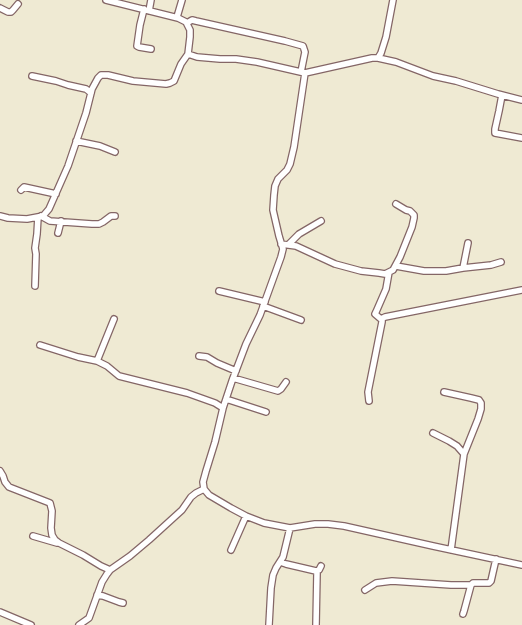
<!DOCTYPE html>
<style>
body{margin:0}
canvas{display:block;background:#efead3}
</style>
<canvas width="522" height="625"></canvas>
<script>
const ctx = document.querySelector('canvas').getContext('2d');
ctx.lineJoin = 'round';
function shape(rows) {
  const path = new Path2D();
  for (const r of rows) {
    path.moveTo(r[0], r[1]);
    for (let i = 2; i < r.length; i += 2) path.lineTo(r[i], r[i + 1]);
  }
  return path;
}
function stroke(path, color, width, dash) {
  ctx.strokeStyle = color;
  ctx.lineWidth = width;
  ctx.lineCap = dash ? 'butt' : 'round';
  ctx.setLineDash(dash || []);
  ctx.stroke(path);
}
const minor = shape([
 [106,0,178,18,186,22,190,30,190,37,188,54],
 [393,0,386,37,381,53,378,58,372,58,305,73,294,147,290,164,287,170,278,179,275,186,274,195,273,210,279,236,283,249,281,257,260,315,246,344,232,381,223,408,215,442,206,471,203,482,204,489,209,495,231,508,246,516,264,523,290,528,315,524,328,524,344,526,433,546,522,565],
 [0,8,8,12,11,12,13,10,18,4],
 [144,9,140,25,137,46,139,47,151,49],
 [149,11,151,0],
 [177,17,182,0],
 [187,23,192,20,196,21,285,41,303,46,305,52,301,72],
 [378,58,396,62,433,76,456,81,498,94,522,100],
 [32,76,56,81,68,85,86,89,91,93],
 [502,95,499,111,495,129,495,133,522,138],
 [76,141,100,146,115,152],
 [21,190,24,187,56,194],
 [0,216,8,218,27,219,43,216,49,209,68,166,86,113,92,89,98,78,101,75,108,75,133,81,166,84,170,83,174,81,181,64,188,54,197,57,220,59,236,59,257,62,305,73],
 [41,216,50,221,92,224,99,224,103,222,111,216,115,216],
 [58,233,61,221],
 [281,244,296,246,335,264,361,271,379,273,385,274,389,272],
 [289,244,299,234,321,221],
 [396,266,424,271,446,271,463,268,468,243],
 [463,268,491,265,501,262],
 [35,286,36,254,35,248,37,234,38,217],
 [219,291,265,302],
 [263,306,301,320],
 [381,319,385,317,522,290],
 [40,345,78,357,97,361,107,366,119,376,187,393,215,403,223,408],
 [199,356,207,357,217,363,236,371],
 [97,361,114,319],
 [233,378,278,391,281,389,286,382],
 [444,392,471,398,479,400,481,403,481,409,478,419,464,454,451,550],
 [226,399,266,412],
 [369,401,368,392,382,322,382,320,375,314,376,312,386,289,389,272,393,270,400,257,412,227,414,218,414,215,410,211,406,210,396,204],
 [433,433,449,441,457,446,464,454],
 [0,471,3,476,5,482,9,487,50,503,52,511,51,528,52,535,55,540,59,543,83,555,101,566,110,570],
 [33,536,57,543],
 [231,550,246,516],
 [280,562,286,564,316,571,317,573,316,625],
 [316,571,319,570,321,566],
 [365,590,376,583,392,581,451,585,471,585],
 [97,595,103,596,119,602,123,603],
 [0,612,31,625],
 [463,614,464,611,471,585,473,583,489,583,491,581,496,559],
 [79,625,89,618,102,582,107,574,110,570,130,556,149,540,182,510,191,497,196,493,204,489],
 [269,625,271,588,273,575,276,568,283,557,290,528]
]);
stroke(minor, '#846666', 8);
stroke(minor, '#fff', 5.5);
</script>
